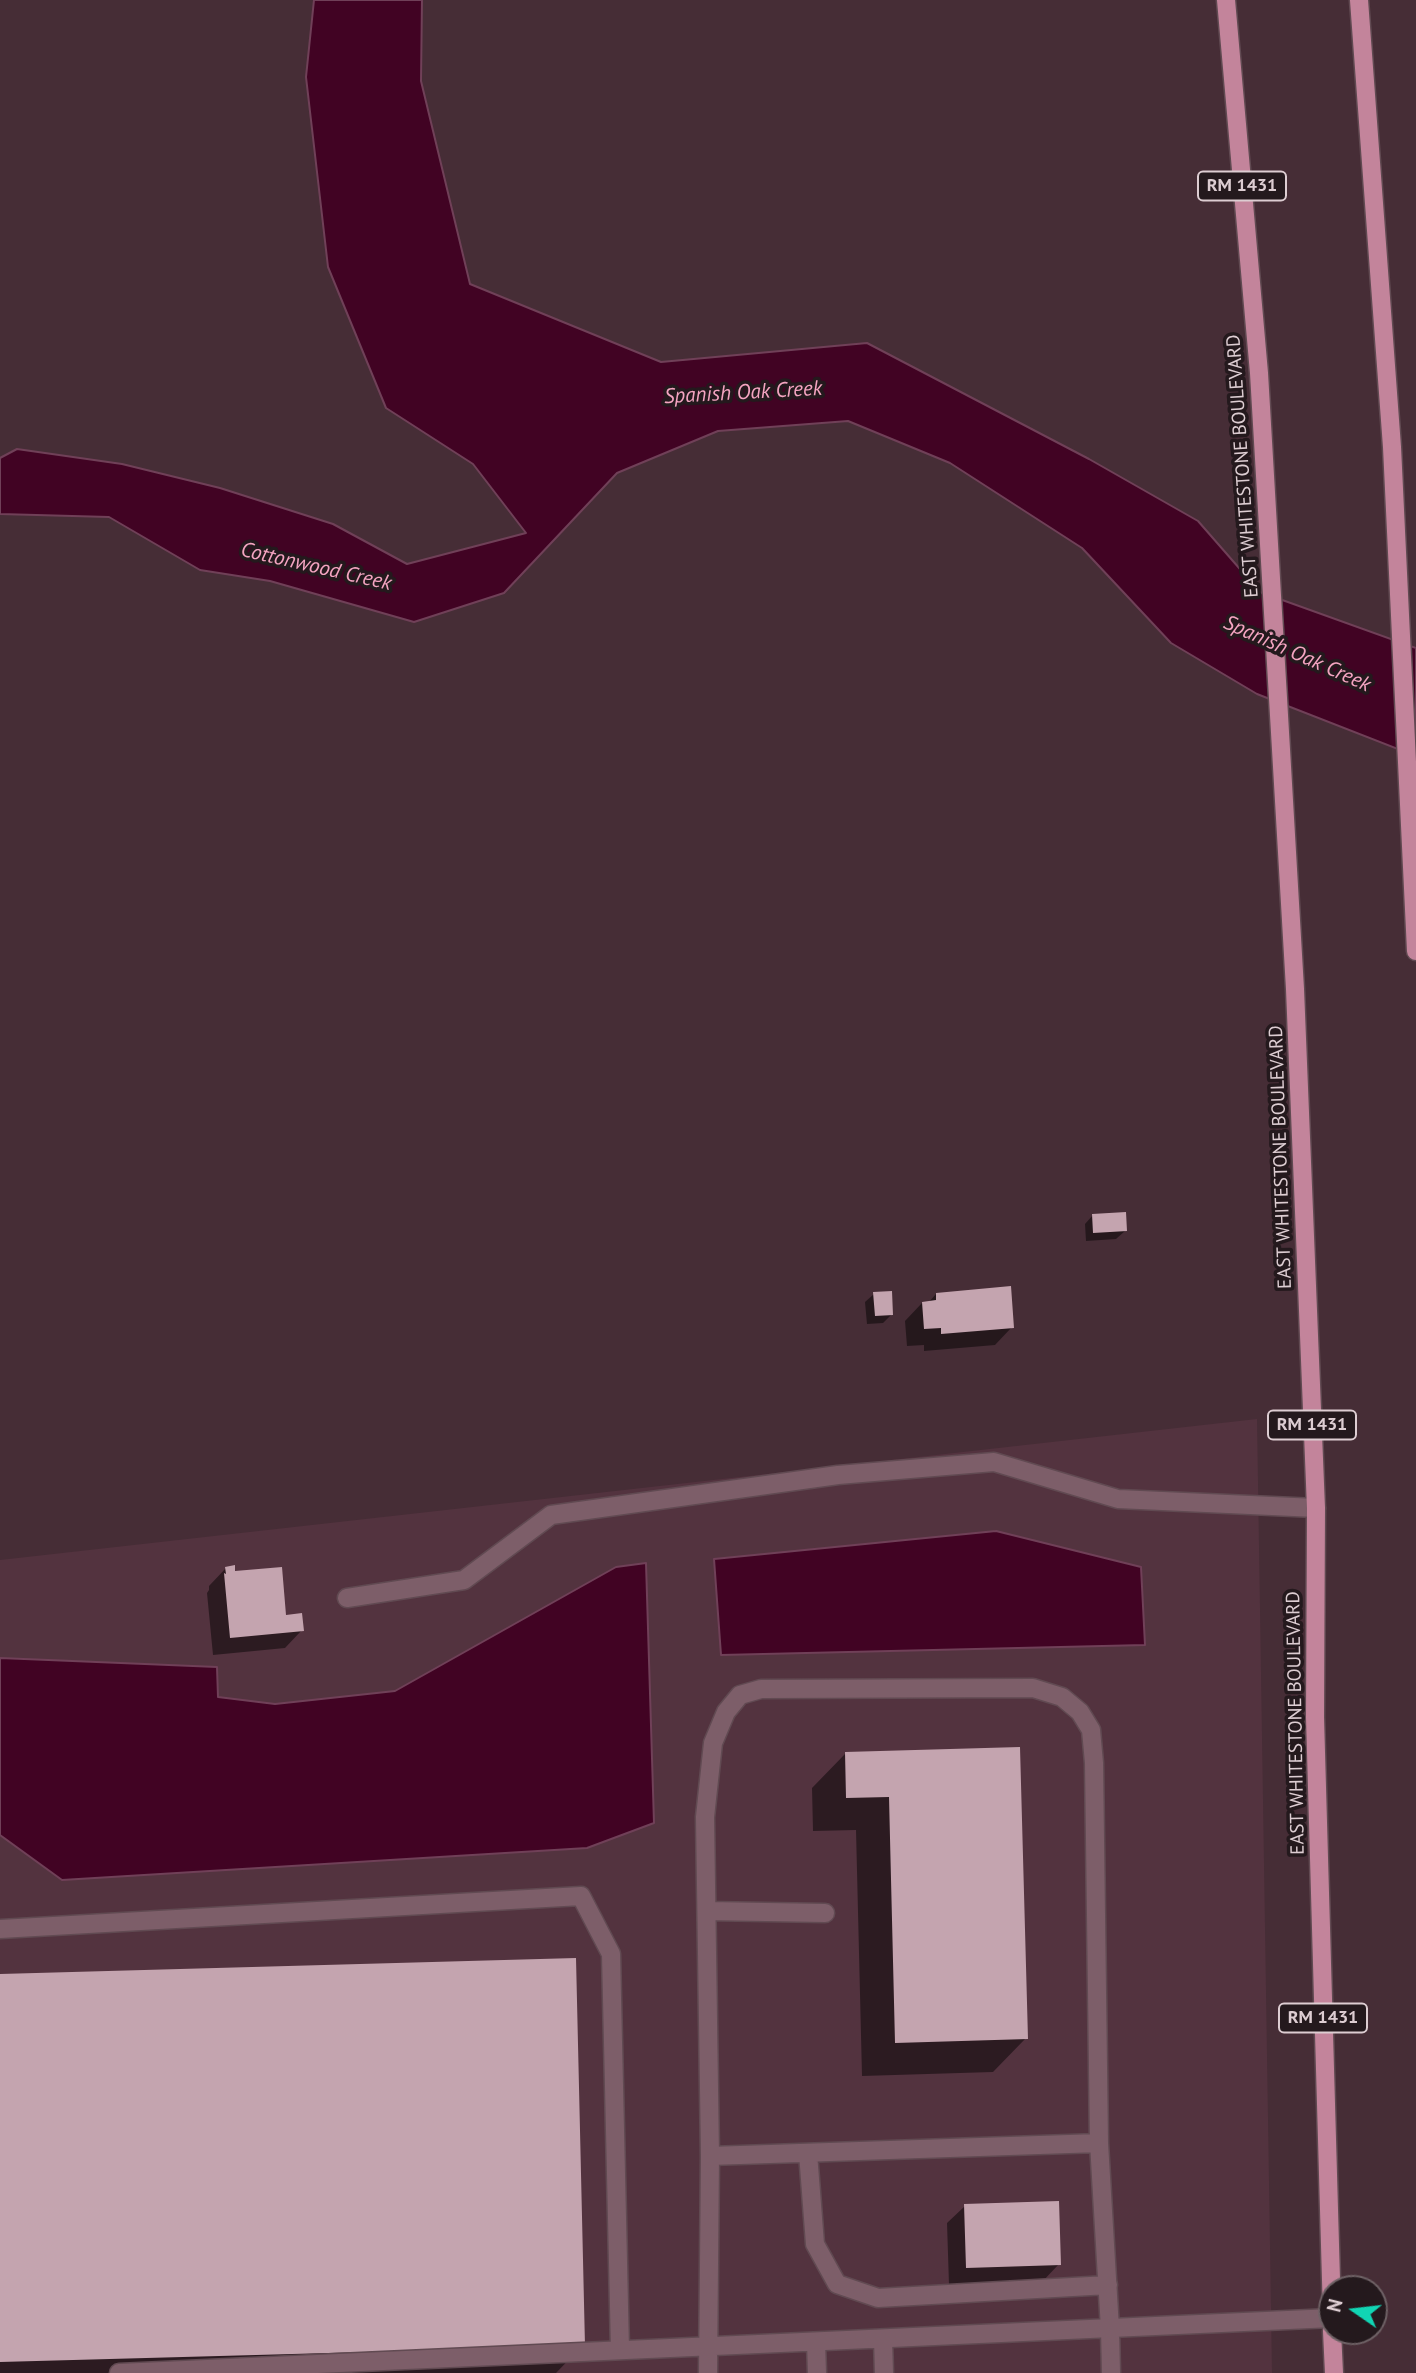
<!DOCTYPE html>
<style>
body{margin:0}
#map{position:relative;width:1416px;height:2373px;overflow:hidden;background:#462d36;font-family:"PT Sans",sans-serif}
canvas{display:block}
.north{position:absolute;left:1318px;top:2275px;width:70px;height:70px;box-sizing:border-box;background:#24191d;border:2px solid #6e6165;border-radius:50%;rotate:284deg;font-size:19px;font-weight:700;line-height:28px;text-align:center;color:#ddcdd2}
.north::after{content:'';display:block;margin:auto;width:24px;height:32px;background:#11d5b4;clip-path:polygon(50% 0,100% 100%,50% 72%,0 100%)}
</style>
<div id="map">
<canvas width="1416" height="2373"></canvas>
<div class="north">N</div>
</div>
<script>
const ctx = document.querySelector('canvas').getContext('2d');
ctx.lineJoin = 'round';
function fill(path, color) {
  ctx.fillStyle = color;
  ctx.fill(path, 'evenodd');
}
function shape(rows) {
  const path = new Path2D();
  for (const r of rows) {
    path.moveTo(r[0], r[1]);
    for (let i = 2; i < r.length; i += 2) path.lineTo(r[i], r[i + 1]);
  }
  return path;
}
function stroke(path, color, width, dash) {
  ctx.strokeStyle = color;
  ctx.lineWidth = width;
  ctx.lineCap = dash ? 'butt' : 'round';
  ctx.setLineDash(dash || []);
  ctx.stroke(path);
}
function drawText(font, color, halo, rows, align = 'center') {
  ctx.font = font + ' "PT Sans",sans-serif';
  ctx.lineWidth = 7;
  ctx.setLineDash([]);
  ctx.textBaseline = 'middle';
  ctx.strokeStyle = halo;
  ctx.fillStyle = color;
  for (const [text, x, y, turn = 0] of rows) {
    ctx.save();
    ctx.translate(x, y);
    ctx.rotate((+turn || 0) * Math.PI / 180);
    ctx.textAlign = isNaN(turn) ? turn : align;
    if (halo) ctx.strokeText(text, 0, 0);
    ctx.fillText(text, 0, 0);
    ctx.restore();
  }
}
fill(shape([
 [1257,1419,1272,2373,0,2373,0,1560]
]), '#53333f');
const water = shape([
 [314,0,422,0,421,81,470,284,661,362,867,343,1089,459,1198,521,1260,592,1416,648,1416,756,1257,694,1171,643,1082,548,950,463,848,421,718,431,617,473,504,593,414,622,270,581,200,570,109,517,0,514,0,458,17,449,122,464,220,488,333,524,407,564,526,533,473,464,386,408,328,267,306,77,314,0],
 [996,1531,1141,1567,1145,1645,721,1655,714,1559,996,1531],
 [646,1563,654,1823,587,1848,62,1880,0,1835,0,1658,217,1667,218,1697,275,1704,395,1691,616,1567,646,1563]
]);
fill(water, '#410323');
stroke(water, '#704058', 2);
fill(shape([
 [1093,1215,1125,1231,1116,1239,1086,1241,1085,1224],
 [874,1294,892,1314,883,1323,867,1324,865,1302],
 [936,1294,1012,1327,995,1345,924,1351,924,1345,907,1346,905,1321,922,1303,928,1303],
 [226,1568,302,1630,285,1648,213,1655,207,1593,209,1590,209,1586],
 [1019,1749,1026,2038,993,2072,862,2076,856,1830,813,1831,812,1788,845,1754],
 [0,1975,583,2345,556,2373,0,2373],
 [965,2206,1059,2264,1042,2282,949,2285,947,2223]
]), '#0007');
fill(shape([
 [1126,1212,1127,1231,1093,1233,1092,1214],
 [1011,1286,1014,1328,941,1334,941,1328,924,1329,922,1302,936,1300,936,1293],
 [892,1291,893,1315,875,1316,873,1292],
 [235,1565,235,1571,282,1567,286,1615,302,1613,304,1631,230,1638,224,1573,226,1574,225,1567],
 [1020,1747,1028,2039,895,2043,889,1797,846,1798,845,1752],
 [576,1958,585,2346,0,2362,0,1974],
 [1059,2201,1061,2265,966,2268,964,2204]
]), '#c4a4af');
const service = shape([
 [347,1598,464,1580,551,1515,838,1475,994,1462,1118,1499,1316,1508],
 [707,1911,825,1913],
 [0,1929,581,1896,611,1954,620,2350],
 [808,2153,815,2244,837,2284,878,2298,1108,2285],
 [710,2156,1099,2143,1110,2329,1111,2373],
 [883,2339,884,2373],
 [816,2342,817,2373],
 [119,2373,1332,2318],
 [708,2373,710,2156,705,1817,713,1743,726,1712,740,1695,761,1689,1033,1688,1062,1697,1080,1712,1091,1730,1094,1763,1099,2143]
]);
const primary = shape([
 [1226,0,1259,373,1295,989,1316,1508,1315,1717,1332,2315],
 [1359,0,1392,447,1416,951],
 [1332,2331,1334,2373]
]);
stroke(service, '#614a52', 21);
stroke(primary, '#614a52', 21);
stroke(service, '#7d5e69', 18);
stroke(primary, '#c3849b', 18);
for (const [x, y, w] of [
 [1242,186,88],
 [1312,1425,88],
 [1323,2018,88]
]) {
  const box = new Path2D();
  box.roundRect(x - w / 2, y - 14.5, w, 29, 5);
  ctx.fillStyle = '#24191d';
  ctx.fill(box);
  stroke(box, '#ddcdd2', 2);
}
drawText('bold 18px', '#ddcdd2', null, [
 ["RM 1431",1242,186],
 ["RM 1431",1312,1425],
 ["RM 1431",1323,2018]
]);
drawText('19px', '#ddcdd2', '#24191d', [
 ["EAST WHITESTONE BOULEVARD",1243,466,-94],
 ["EAST WHITESTONE BOULEVARD",1281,1157,-92],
 ["EAST WHITESTONE BOULEVARD",1296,1723,-91]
]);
drawText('italic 21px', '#f4a4c1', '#24191d', [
 ["Spanish Oak Creek",743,393,-3],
 ["Cottonwood Creek",316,567,13],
 ["Spanish Oak Creek",1297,654,24]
]);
</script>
